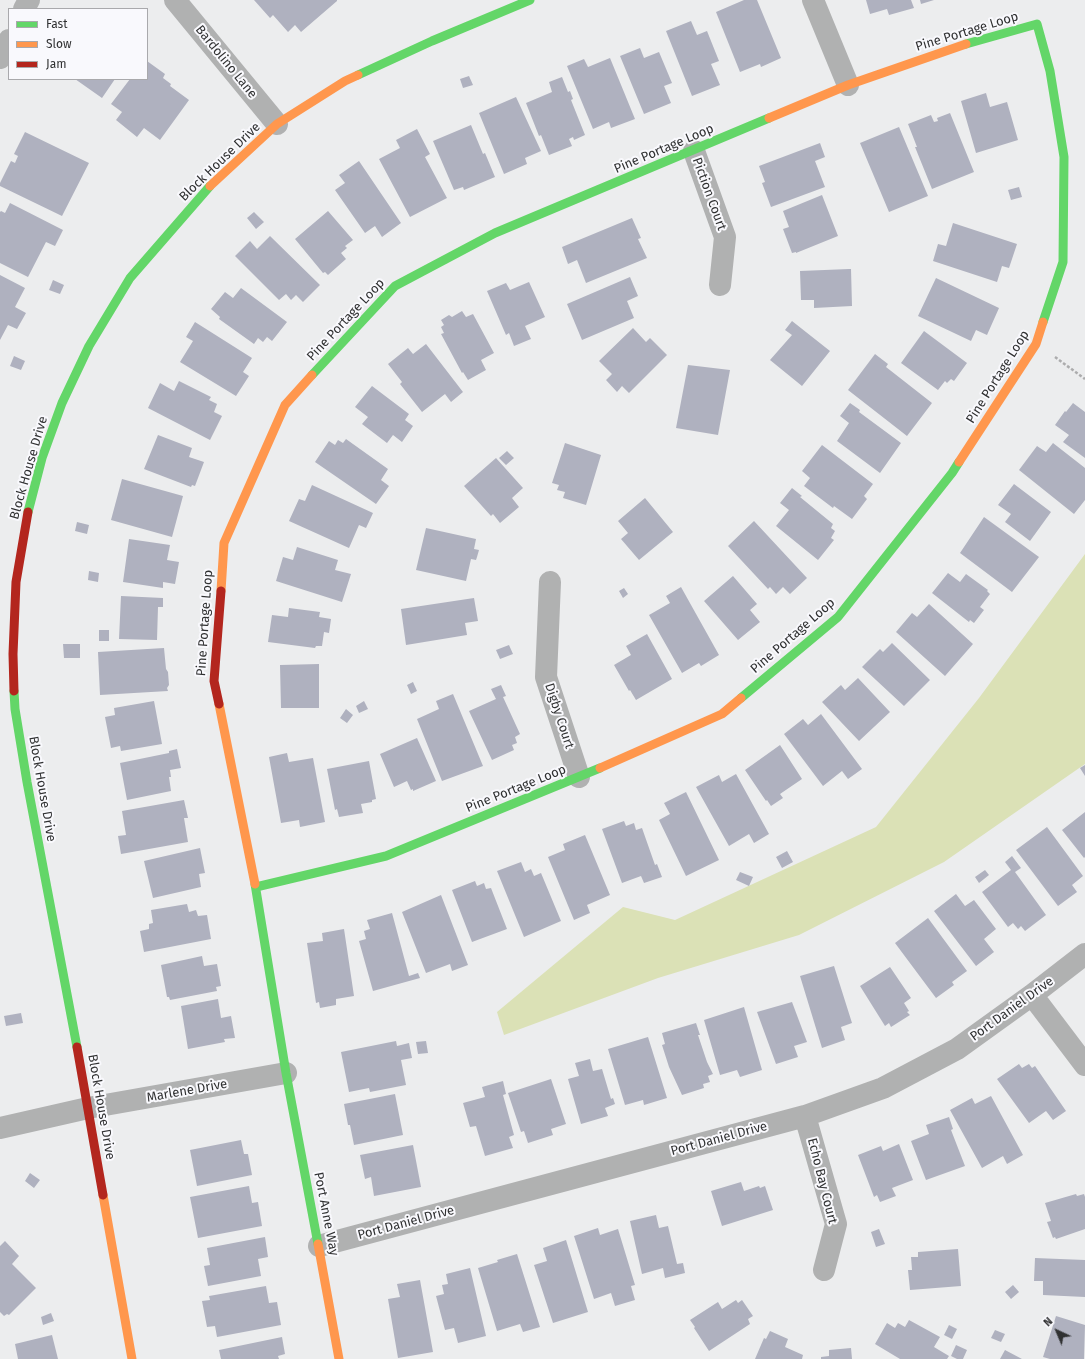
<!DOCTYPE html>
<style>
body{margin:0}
#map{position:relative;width:1085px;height:1359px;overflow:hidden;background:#ecedee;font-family:"Fira Sans",sans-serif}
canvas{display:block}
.legend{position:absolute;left:8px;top:8px;width:140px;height:72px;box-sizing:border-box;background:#f9f9fd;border:1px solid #a9a9ac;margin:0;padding:5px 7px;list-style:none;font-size:12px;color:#303132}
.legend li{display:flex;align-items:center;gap:8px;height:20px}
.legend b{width:20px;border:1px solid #a9a9ac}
.north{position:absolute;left:1037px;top:1311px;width:40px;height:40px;-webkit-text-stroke:3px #f9f9fd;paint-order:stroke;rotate:316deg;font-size:11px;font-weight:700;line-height:16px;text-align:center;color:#303132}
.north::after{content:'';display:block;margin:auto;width:14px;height:18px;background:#303132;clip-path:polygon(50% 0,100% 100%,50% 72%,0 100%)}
</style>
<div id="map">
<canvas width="1085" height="1359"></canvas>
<ul class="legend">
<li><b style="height:5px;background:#63d668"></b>Fast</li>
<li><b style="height:5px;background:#ff974d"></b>Slow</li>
<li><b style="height:5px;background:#b3261e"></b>Jam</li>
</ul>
<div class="north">N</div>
</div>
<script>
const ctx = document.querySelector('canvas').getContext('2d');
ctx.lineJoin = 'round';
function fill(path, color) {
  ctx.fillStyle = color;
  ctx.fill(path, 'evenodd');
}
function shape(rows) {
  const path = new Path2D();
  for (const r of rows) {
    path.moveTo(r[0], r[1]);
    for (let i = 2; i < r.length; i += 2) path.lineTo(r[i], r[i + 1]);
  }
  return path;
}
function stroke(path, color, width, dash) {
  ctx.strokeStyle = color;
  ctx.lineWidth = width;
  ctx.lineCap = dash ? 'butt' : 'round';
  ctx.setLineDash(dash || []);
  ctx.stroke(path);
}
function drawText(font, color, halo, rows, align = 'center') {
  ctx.font = font + ' "Fira Sans",sans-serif';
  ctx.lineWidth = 4;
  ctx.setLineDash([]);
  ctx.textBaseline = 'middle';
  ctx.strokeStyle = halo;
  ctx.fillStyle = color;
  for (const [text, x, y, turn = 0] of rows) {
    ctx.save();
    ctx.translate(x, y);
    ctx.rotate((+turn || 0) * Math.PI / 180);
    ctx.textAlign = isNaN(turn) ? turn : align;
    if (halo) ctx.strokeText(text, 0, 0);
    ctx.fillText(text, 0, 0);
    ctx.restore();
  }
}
fill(shape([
 [1085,554,1085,764,944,862,799,935,658,978,504,1035,497,1012,623,907,675,920,876,827,979,698]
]), '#dbe1b6');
fill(shape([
 [254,0,337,0,337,1,301,32,295,25,288,32,273,15,270,18],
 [744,0,757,0,781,58,761,67,760,64,740,72,716,12],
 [866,0,911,0,914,8,889,15,887,9,870,14],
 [920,0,934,0,921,4],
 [691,21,697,35,707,31,719,61,711,64,720,85,692,96,666,31],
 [640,48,644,58,659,52,672,83,664,86,671,103,644,114,620,56],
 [610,58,635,119,611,128,609,122,593,129,567,66,584,59,588,67],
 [147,61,165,74,163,78,171,84,170,86,189,100,160,140,144,128,137,137,116,120,122,112,111,104,130,79,147,79],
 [469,76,473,85,463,88,460,79],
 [562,77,568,92,570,91,573,99,571,100,585,135,574,140,573,137,569,139,572,146,549,155,541,135,539,136,526,103,552,92,549,82],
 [75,79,115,79,102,98],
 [986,93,990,107,1007,102,1018,140,976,153,961,101],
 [516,97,541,151,525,158,527,164,504,174,479,113],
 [950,113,974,172,932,189,915,147,917,147,908,124,931,115,934,122,938,121,937,118],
 [471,125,483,154,485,153,495,177,464,190,463,187,454,190,433,141],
 [899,127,928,196,889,212,860,143],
 [417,129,430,154,425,157,447,198,410,217,379,159,400,148,396,140],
 [25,132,89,163,62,216,0,186,0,183,11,161,15,163,18,156,14,154],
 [820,143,825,157,815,161,825,187,771,207,762,183,765,182,759,166],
 [359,161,401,223,382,237,375,226,365,233,335,190,345,183,339,175],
 [1019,187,1022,197,1011,200,1008,190],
 [822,195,838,236,796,253,796,252,792,253,783,229,789,227,783,211],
 [10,203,63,230,55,246,46,242,28,277,0,263,0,212,1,211,5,213],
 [328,211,353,240,345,246,347,248,341,253,346,259,328,275,325,272,323,273,295,239],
 [254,212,264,222,256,229,247,218],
 [632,218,641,238,638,239,647,258,586,283,577,260,568,264,562,247],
 [953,223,1017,244,1009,268,1002,266,997,282,933,261,938,244,946,246],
 [270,236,320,285,303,302,296,295,291,300,286,294,279,300,235,256,250,241,257,249],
 [849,269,851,269,852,306,814,308,814,300,801,300,800,271],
 [0,275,25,288,15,307,26,313,17,329,8,325,0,340],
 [630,277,638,296,627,301,634,318,582,340,567,304],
 [936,278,999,308,987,335,976,330,971,341,918,316],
 [53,280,64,285,60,294,49,290],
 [529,282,545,317,525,326,531,339,514,346,509,333,506,335,487,291,506,283,510,290],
 [241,288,287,322,272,341,267,337,263,342,258,338,254,344,219,319,220,317,211,309,225,292,233,298],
 [462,311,466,317,473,314,494,353,481,360,486,370,468,380,463,372,462,373,441,334,444,333,441,327,444,325,441,320,449,315,452,317],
 [792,321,830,351,802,386,770,360,792,335,785,330],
 [195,322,252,358,243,372,249,376,236,396,180,362,193,341,186,337],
 [633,328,646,342,650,338,667,355,629,393,622,386,617,392,606,380,612,374,599,361],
 [924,331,967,363,954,381,951,379,947,383,945,381,938,390,901,363],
 [426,344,463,392,451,402,445,394,422,412,400,384,402,382,388,364,408,348,413,354],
 [875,354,888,364,886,367,932,403,907,436,848,390],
 [14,356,25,361,21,370,10,366],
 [688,365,730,370,718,435,676,428],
 [179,381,211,397,209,400,217,404,214,412,222,416,210,440,148,408,160,383,174,391],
 [372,386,409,414,405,420,413,426,402,442,393,435,387,443,362,424,368,417,355,407],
 [850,403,860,410,859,412,901,443,880,473,837,441,849,423,840,416],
 [1073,403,1085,412,1085,458,1063,442,1069,435,1055,425,1065,411,1066,412],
 [158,435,192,448,189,457,204,462,195,486,192,485,191,487,144,469],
 [346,439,388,469,381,480,389,486,376,504,315,462,329,441,335,445,338,440,343,443],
 [565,443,601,455,586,505,563,498,565,492,557,490,559,485,552,483],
 [1053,443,1085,468,1085,500,1074,514,1019,470,1037,446,1046,452],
 [822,445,873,484,864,496,867,499,852,519,834,506,833,508,804,486,810,478,802,471],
 [507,451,514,458,506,465,499,458],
 [496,458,523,488,512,498,519,507,500,523,493,514,491,516,464,486],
 [122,479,183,496,172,537,111,520],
 [1014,484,1051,512,1030,541,1005,522,1011,514,998,505],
 [312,485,373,513,366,528,359,525,349,548,289,521,299,499,305,501],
 [792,488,802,496,800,497,833,524,831,528,835,531,831,538,834,540,818,560,776,526,789,510,780,503],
 [645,498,673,532,639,560,621,539,628,533,618,521],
 [984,517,1039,557,1012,592,960,553],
 [754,521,807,578,790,594,783,587,776,594,770,587,768,589,728,546],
 [77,522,89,525,87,534,75,531],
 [426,528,476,539,474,549,479,550,477,557,476,560,471,559,466,581,416,570],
 [129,539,170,545,167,560,179,562,175,584,163,582,163,588,123,582],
 [297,547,338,560,335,570,351,574,342,602,276,581,283,557,293,560],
 [89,571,99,573,98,582,88,580],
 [948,573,960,582,966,574,988,590,987,591,990,594,980,607,984,610,974,623,970,620,969,622,932,593],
 [733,576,757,604,750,610,760,622,738,640,704,601],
 [681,587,719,655,701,666,699,663,682,673,649,615,670,603,666,596],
 [624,588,628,594,623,598,619,591],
 [121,596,163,598,163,607,158,607,157,640,119,639],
 [474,598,478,621,465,623,467,635,406,645,401,609],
 [929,604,973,644,945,676,896,632,912,613,917,617],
 [289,608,320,612,319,617,331,619,329,633,324,632,322,646,316,646,315,648,268,642,272,615,288,617],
 [99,630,109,630,109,641,99,641],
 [647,634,672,679,636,700,630,690,629,691,614,665,631,655,626,646],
 [892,643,930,680,904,706,862,667,880,649,883,652],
 [63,644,80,644,80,658,64,658],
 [509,645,513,654,500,659,496,650],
 [164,648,166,669,168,672,169,685,167,688,168,691,100,695,98,652],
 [319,664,319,708,281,708,280,665],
 [858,678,890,712,859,741,822,702,841,685,845,690],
 [413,682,417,691,411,694,407,685],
 [501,685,506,696,503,697,520,734,515,737,517,743,512,745,514,750,492,760,469,711,496,699,491,689],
 [453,694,483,766,442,781,417,719,439,709,436,701],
 [154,701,162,744,121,751,120,746,111,748,105,717,115,715,114,708],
 [364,701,368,709,359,713,356,706],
 [346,709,353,715,347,723,340,718],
 [821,714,862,769,848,779,842,771,823,786,784,734,803,719,808,725],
 [417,738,436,781,413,791,413,789,411,790,407,781,394,787,380,754],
 [780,745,802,779,780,794,783,798,771,806,767,800,766,801,745,770],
 [177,749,181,768,170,770,171,777,169,777,171,791,127,800,120,763,169,753,169,751],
 [287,753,289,762,313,758,325,822,300,827,299,820,281,823,269,757],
 [369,761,376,799,372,800,372,802,361,804,363,813,339,817,337,809,335,810,327,769],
 [1085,765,1085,776,1080,768],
 [736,774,769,834,754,843,749,834,729,846,696,787,719,775,722,782],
 [686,792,719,860,686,876,659,820,670,814,664,803],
 [184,800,188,818,184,818,188,842,121,854,118,836,126,835,122,811],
 [1085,812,1085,857,1084,858,1062,830],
 [624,821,626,826,634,823,636,830,642,828,655,865,657,864,662,877,644,883,641,876,622,883,602,829],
 [1047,827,1083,876,1072,885,1077,892,1058,906,1016,850],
 [585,835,610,895,587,905,590,913,574,920,548,857,565,850,563,844],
 [200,848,205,873,199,874,201,887,153,898,144,861],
 [787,851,793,862,782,868,776,857],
 [1012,856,1021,868,1015,872,1046,915,1025,931,1021,926,1018,929,1013,923,1008,927,982,892,1011,870,1005,862],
 [521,862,525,872,531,869,534,876,541,873,561,921,524,937,497,871],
 [985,870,989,875,979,883,975,877],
 [740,872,753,877,749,886,736,880],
 [475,881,477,886,484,883,486,889,491,888,507,929,472,942,452,890],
 [956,894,965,906,974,900,996,929,984,939,994,952,976,966,934,911],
 [441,895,468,965,452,971,450,964,426,973,402,912],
 [187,904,189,912,196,910,198,916,207,915,211,939,144,952,140,931,149,929,149,924,153,923,151,910],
 [392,913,409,976,418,973,420,978,373,991,359,941,366,939,364,931,370,929,367,920],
 [928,918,967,971,952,982,954,985,936,998,895,943],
 [344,929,354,996,336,999,336,1005,320,1008,319,1002,316,1003,307,943,323,941,322,933],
 [202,956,204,966,217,964,221,986,216,987,217,991,170,1000,169,997,167,997,161,965],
 [834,966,852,1023,841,1027,845,1040,822,1048,800,976],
 [890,967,911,998,904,1003,909,1011,907,1012,910,1015,891,1027,889,1023,885,1026,860,986],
 [218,999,221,1018,231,1016,235,1038,224,1039,225,1042,188,1049,181,1006],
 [792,1002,807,1042,794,1046,798,1057,776,1064,757,1012],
 [744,1007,762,1070,740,1077,737,1070,720,1075,704,1020],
 [21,1013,23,1023,6,1026,4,1016],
 [696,1023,700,1035,698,1035,707,1062,713,1074,708,1076,710,1082,703,1084,704,1088,682,1095,669,1067,662,1045,665,1044,662,1033],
 [648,1037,667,1098,644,1105,643,1100,625,1105,608,1049],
 [396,1041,397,1046,409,1043,412,1058,401,1060,406,1085,370,1092,369,1088,349,1092,341,1052],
 [426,1041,428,1053,418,1054,416,1042],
 [590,1059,593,1071,602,1069,611,1099,613,1098,615,1104,605,1108,608,1116,581,1124,568,1079,579,1076,575,1063],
 [1019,1064,1022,1068,1029,1064,1032,1068,1035,1066,1066,1111,1053,1120,1046,1111,1029,1123,997,1079],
 [551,1079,566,1124,551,1129,553,1135,528,1143,524,1131,521,1132,508,1093],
 [503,1081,506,1094,503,1095,514,1135,509,1137,513,1148,485,1156,476,1126,470,1127,463,1103,485,1097,482,1087],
 [395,1094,403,1135,354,1145,350,1125,348,1125,344,1104],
 [991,1096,1023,1155,1007,1164,1003,1156,982,1168,950,1110,972,1098,975,1104],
 [949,1117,953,1129,951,1130,965,1166,926,1180,911,1141,929,1134,926,1125],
 [241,1140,244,1154,248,1154,252,1175,197,1186,190,1150],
 [899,1144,913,1180,892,1188,896,1196,880,1202,877,1195,874,1197,858,1155,881,1146,883,1151],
 [413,1145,421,1187,374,1196,371,1177,365,1179,360,1155],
 [30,1173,40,1180,34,1188,25,1181],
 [741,1182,744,1191,759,1186,760,1188,765,1186,773,1210,722,1226,711,1191],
 [249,1186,252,1203,258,1202,262,1226,198,1238,190,1197],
 [1076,1194,1077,1196,1084,1194,1085,1197,1085,1229,1056,1239,1055,1237,1053,1238,1047,1222,1051,1221,1045,1203],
 [656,1215,659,1228,668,1226,677,1264,683,1263,685,1273,665,1278,663,1268,642,1274,630,1221],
 [598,1228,600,1235,618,1229,635,1285,631,1286,635,1300,615,1306,611,1293,594,1299,574,1236],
 [879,1229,885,1244,876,1247,871,1232],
 [265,1237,268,1257,258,1259,261,1276,208,1286,204,1266,210,1265,207,1248],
 [566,1240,588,1312,553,1323,534,1265,547,1261,543,1248],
 [5,1241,19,1256,12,1264,36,1288,9,1315,7,1314,4,1316,0,1312,0,1246],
 [958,1249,961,1286,910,1290,908,1270,912,1270,911,1257,918,1257,918,1252],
 [517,1254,540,1327,523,1332,520,1324,497,1331,478,1268,498,1262,497,1260],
 [1035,1258,1085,1260,1085,1297,1043,1295,1043,1281,1034,1281],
 [470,1268,486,1336,458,1343,454,1328,445,1330,436,1296,444,1294,442,1285,448,1284,446,1274],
 [420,1280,433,1352,398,1358,388,1299,400,1297,397,1284],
 [1013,1285,1019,1292,1011,1299,1005,1292],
 [266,1286,269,1303,277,1302,281,1325,217,1337,215,1326,207,1327,202,1301,210,1300,209,1296],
 [736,1300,738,1303,742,1300,753,1316,748,1319,750,1324,709,1351,694,1328,695,1327,690,1320,718,1302,722,1309],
 [51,1313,54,1321,43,1325,41,1317],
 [1056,1316,1085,1325,1084,1359,1050,1359,1043,1357],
 [909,1320,940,1337,934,1347,949,1356,947,1359,900,1359,875,1344,887,1323,895,1328,898,1323,905,1327],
 [949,1325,957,1329,952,1339,944,1335],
 [995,1330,1005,1334,1001,1342,991,1338],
 [770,1331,788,1339,785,1347,803,1355,802,1359,755,1359,764,1338,766,1339],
 [52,1335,58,1359,18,1359,15,1344],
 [282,1337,285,1354,278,1356,279,1359,221,1359,219,1350],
 [956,1345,967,1350,963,1359,957,1359,951,1356],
 [851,1348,852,1359,821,1359,821,1357,829,1356,829,1350],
 [1005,1350,1022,1359,1000,1359]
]), '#afb1bf');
stroke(shape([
 [1055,357,1085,379]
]), '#acacad', 2.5, [3, 2]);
stroke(shape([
 [175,0,277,124],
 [813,0,848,85],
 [24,9,29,0],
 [0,58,9,40],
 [694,151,725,237,720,285],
 [550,582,546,677,579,777],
 [1032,995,1085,1065],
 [805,1116,836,1224,824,1270],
 [0,1128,88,1108,286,1073],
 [319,1246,805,1116,883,1088,957,1049,1032,995,1085,954]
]), '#b0b1b1', 22);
stroke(shape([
 [966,44,1037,24,1050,71,1064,157,1063,262,1043,322],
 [358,75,432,41,530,0],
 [312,375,395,286,495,233,769,118],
 [28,512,42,458,62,403,89,346,130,278,210,186],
 [14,691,15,709,27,782,77,1047],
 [741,698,838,617,952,473,959,462],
 [255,884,286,1073,318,1244],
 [256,887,386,856,600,768]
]), '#63d668', 9);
stroke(shape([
 [769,118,848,85,966,44],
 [210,186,277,124,345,81,358,75],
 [959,462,1036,344,1043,322],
 [221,591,224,543,285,405,312,375],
 [219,704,255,884],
 [600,768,722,714,741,698],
 [103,1195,132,1359],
 [318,1244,339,1359]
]), '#ff974d', 9);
stroke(shape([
 [14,691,13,654,16,582,28,512],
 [219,704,214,681,221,591],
 [77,1047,103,1195]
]), '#b3261e', 9);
drawText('13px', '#303132', '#f9f9fd', [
 ["Pine Portage Loop",967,32,-17],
 ["Bardolino Lane",226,62,51],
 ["Pine Portage Loop",664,149,-23],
 ["Block House Drive",220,162,-44],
 ["Piction Court",709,194,70],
 ["Pine Portage Loop",346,320,-47],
 ["Pine Portage Loop",998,377,-58],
 ["Block House Drive",29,468,-74],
 ["Pine Portage Loop",205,623,-86],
 ["Pine Portage Loop",793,636,-41],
 ["Digby Court",559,716,72],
 ["Block House Drive",42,789,80],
 ["Pine Portage Loop",516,789,-22],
 ["Port Daniel Drive",1012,1009,-36],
 ["Marlene Drive",187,1091,-10],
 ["Block House Drive",101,1107,80],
 ["Port Daniel Drive",719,1139,-15],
 ["Echo Bay Court",822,1181,76],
 ["Port Anne Way",326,1214,79],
 ["Port Daniel Drive",406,1223,-15]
]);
</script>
